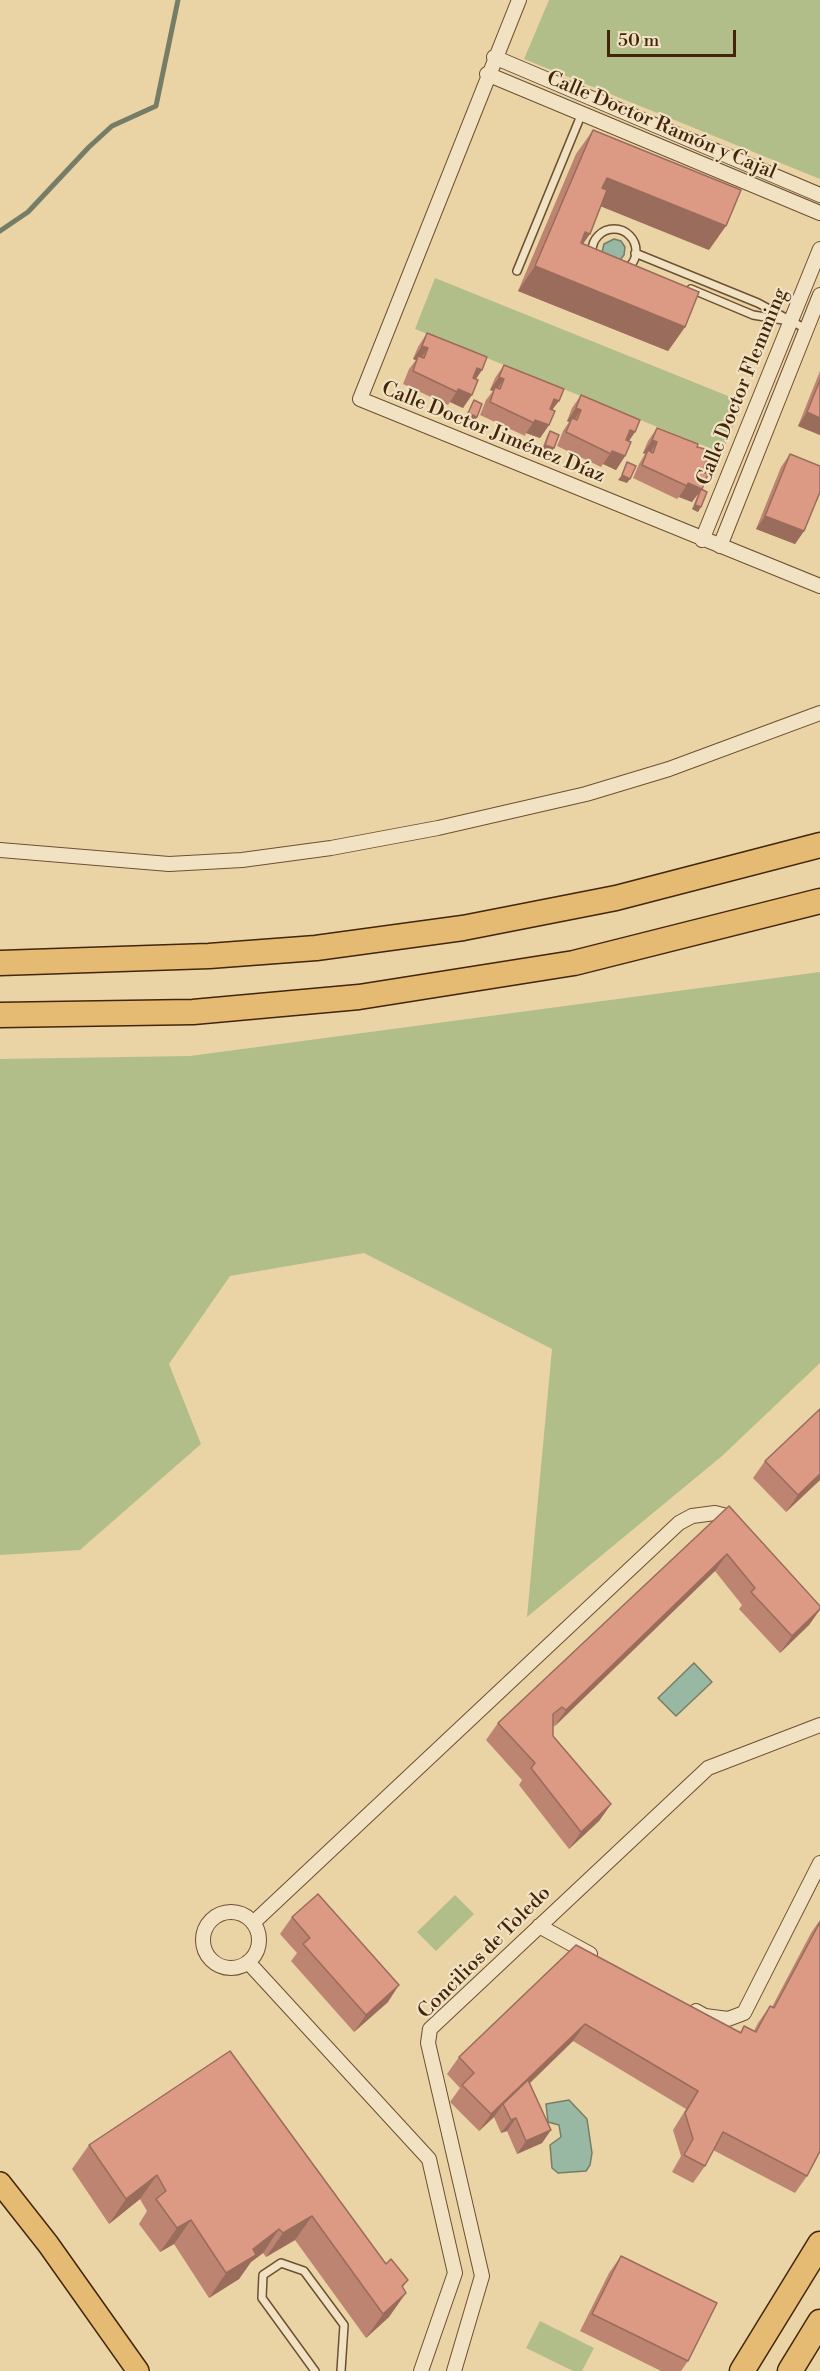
<!DOCTYPE html>
<meta charset="utf-8">
<style>
body{margin:0}
#map{position:relative;width:820px;height:2371px;overflow:hidden;background:#ead3a5;font-family:"Libre Bodoni",serif}
canvas{display:block}
.scale{position:absolute;left:607px;top:30px;width:129px;height:27px;box-sizing:border-box;border:3px solid #43250b;border-top:0;padding-left:8px;font-size:18px;line-height:21px;white-space:nowrap;color:#43250b;-webkit-text-stroke:4px #f1e2c4;paint-order:stroke}
</style>
<div id="map">
<canvas width="820" height="2371"></canvas>
<div class="scale">50 m</div>
</div>
<script>
const ctx = document.querySelector('canvas').getContext('2d');
ctx.lineJoin = 'round';
function fill(path, color) {
  ctx.fillStyle = color;
  ctx.fill(path, 'evenodd');
}
function shape(rows) {
  const path = new Path2D();
  for (const r of rows) {
    if (r.length === 3) {
      path.moveTo(r[0] + r[2], r[1]);
      path.arc(r[0], r[1], r[2], 0, 2 * Math.PI);
      continue;
    }
    path.moveTo(r[0], r[1]);
    for (let i = 2; i < r.length; i += 2) path.lineTo(r[i], r[i + 1]);
  }
  return path;
}
function stroke(path, color, width, dash) {
  ctx.strokeStyle = color;
  ctx.lineWidth = width;
  ctx.lineCap = dash ? 'butt' : 'round';
  ctx.setLineDash(dash || []);
  ctx.stroke(path);
}
function drawText(font, color, halo, rows, align = 'center') {
  ctx.font = font + ' "Libre Bodoni",serif';
  ctx.lineWidth = 4.5;
  ctx.setLineDash([]);
  ctx.textBaseline = 'middle';
  ctx.strokeStyle = halo;
  ctx.fillStyle = color;
  for (const [text, x, y, turn = 0] of rows) {
    ctx.save();
    ctx.translate(x, y);
    ctx.rotate((+turn || 0) * Math.PI / 180);
    ctx.textAlign = isNaN(turn) ? turn : align;
    if (halo) ctx.strokeText(text, 0, 0);
    ctx.fillText(text, 0, 0);
    ctx.restore();
  }
}
fill(shape([
 [549,0,820,0,820,179,524,59],
 [435,278,743,402,722,453,415,329],
 [820,972,820,1363,722,1456,527,1617,552,1349,364,1253,230,1276,169,1364,201,1444,80,1550,0,1555,0,1059,190,1056],
 [455,1895,474,1914,436,1951,417,1932],
 [540,2321,594,2348,582,2371,573,2371,526,2348]
]), '#b2be8a');
const water = shape([
 [614,239,621,241,625,247,624,255,620,260,602,252,604,244,614,239],
 [694,1663,712,1682,676,1716,658,1698,694,1663],
 [569,2100,587,2119,592,2153,590,2165,586,2171,558,2173,552,2168,550,2145,561,2137,559,2125,548,2122,546,2104,569,2100]
]);
fill(water, '#98b8a4');
stroke(water, '#767d67', 1.5);
stroke(shape([
 [0,231,28,212,89,147,112,126,156,106,178,0]
]), '#767d67', 5);
const lane = shape([
 [614,251,22],
 [635,253,758,303,806,329],
 [517,271,582,113],
 [691,289,753,315,783,320],
 [315,2371,262,2298,263,2275,281,2263,304,2271,344,2325,341,2371]
]);
const street = shape([
 [519,0,360,399,820,586],
 [494,57,820,195],
 [487,74,820,213],
 [702,540,820,249],
 [720,546,820,295],
 [0,850,169,864,242,860,331,848,438,828,586,794,669,769,820,713],
 [231,1940,28],
 [253,1923,679,1523,692,1516,715,1513,723,1515,735,1524],
 [539,1926,590,1954],
 [248,1962,429,2159,455,2273,421,2371],
 [696,2011,705,2016,728,2019,744,2013,820,1863],
 [454,2371,482,2276,428,2043,430,2029,708,1768,820,1725]
]);
const primary = shape([
 [0,2183,48,2244,138,2371]
]);
const highway = shape([
 [0,963,209,956,316,948,463,928,616,898,820,845],
 [0,1015,193,1012,359,997,574,963,820,901],
 [742,2371,820,2244],
 [790,2371,820,2322]
]);
stroke(lane, '#6d5032', 10);
stroke(street, '#6d5032', 16);
stroke(primary, '#43250b', 24);
stroke(highway, '#43250b', 27);
stroke(lane, '#f1e2c4', 7);
stroke(street, '#f1e2c4', 14);
stroke(primary, '#e5ba72', 21);
stroke(highway, '#e5ba72', 24);
fill(shape([
 [593,130,709,250,601,206,583,244,685,327,668,351,518,291,576,154],
 [427,333,482,370,476,379,463,408,450,402,448,405,403,384,409,369,416,360,413,359,418,347],
 [504,365,552,410,549,425,540,438,526,433,525,436,480,415,486,400,493,391,490,390,495,378],
 [820,371,820,435,798,426],
 [581,395,635,432,629,441,625,456,616,470,603,464,601,467,557,446,563,431,569,422,567,421,572,408],
 [657,428,697,447,712,464,705,474,692,502,679,497,677,499,633,478,639,464,645,454,643,453,648,441],
 [550,431,551,452,542,449,547,436],
 [790,454,804,531,795,544,756,529,781,467],
 [701,489,698,512,692,509,698,494],
 [820,1409,820,1480,786,1512,753,1478,765,1461],
 [729,1506,820,1606,820,1610,809,1625,780,1653,739,1609,742,1605,715,1571,553,1727,553,1736,611,1804,599,1821,569,1849,519,1785,522,1780,486,1740,498,1723],
 [292,1917,388,2002,354,2032,291,1961,297,1953,280,1934],
 [820,1920,820,2151,807,2176,795,2193,713,2150,705,2166,693,2183,672,2172,681,2156,673,2130,686,2109,573,2041,530,2083,551,2130,542,2143,517,2154,507,2131,501,2133,494,2117,479,2131,450,2102,460,2088,447,2074,459,2057,576,1945,740,2032,744,2026,754,2031,758,2023,770,2006,772,2007,811,1933],
 [230,2051,386,2264,408,2280,403,2287,389,2317,366,2338,295,2240,266,2257,263,2253,251,2262,239,2279,209,2298,174,2244,160,2252,139,2224,147,2211,140,2199,109,2224,72,2169,89,2145],
 [621,2256,688,2361,681,2371,661,2371,580,2331,609,2273]
]), '#bd8472');
fill(shape([
 [607,178,726,226,709,250,590,202],
 [585,232,590,234,573,258],
 [535,266,685,327,668,351,518,291],
 [422,346,428,348,419,361,418,356,416,360,413,359],
 [477,368,482,370,473,383,468,381],
 [499,377,504,379,495,392,495,387,493,391,490,390],
 [458,389,472,395,463,408,450,402],
 [554,399,559,401,549,414,545,412],
 [576,408,581,410,572,423,572,418,569,422,567,421],
 [807,412,820,418,820,435,798,426],
 [468,413,477,417,474,422,465,418],
 [535,420,549,425,540,438,526,433],
 [630,430,635,432,626,445,621,443],
 [652,440,657,442,648,456,648,450,645,454,643,453],
 [545,445,554,448,551,452,542,449],
 [612,451,625,456,616,470,603,464],
 [706,462,712,464,702,478,697,476],
 [622,475,630,479,627,483,618,480],
 [688,483,702,489,692,502,679,497],
 [695,505,701,507,698,512,692,509],
 [765,516,804,531,795,544,756,529],
 [820,1474,820,1480,786,1512,798,1495],
 [727,1554,715,1571,554,1727,566,1710],
 [820,1609,809,1625,780,1653,792,1636],
 [611,1804,599,1821,569,1849,581,1832],
 [399,1985,388,2002,354,2032,366,2015],
 [585,2024,573,2041,505,2107,503,2104,494,2117,479,2131,491,2114],
 [516,2118,507,2131,501,2133,511,2120],
 [551,2130,542,2143,517,2154,526,2141],
 [157,2175,140,2199,109,2224,126,2199],
 [312,2216,295,2240,266,2257,283,2233],
 [191,2220,174,2244,160,2252,177,2228],
 [279,2229,263,2253,251,2262,239,2279,209,2298,226,2273,253,2249],
 [406,2293,389,2317,366,2338,383,2314]
]), '#9a6c5c');
const building = shape([
 [593,130,741,190,726,226,607,178,602,188,607,190,590,234,585,232,581,243,699,292,685,327,535,266,593,130],
 [427,333,487,357,482,370,477,368,473,378,478,380,472,395,458,389,457,392,413,371,418,356,424,358,428,348,422,346,427,333],
 [504,365,564,389,559,401,554,399,550,409,555,411,549,425,535,420,534,423,490,402,495,387,500,389,504,379,499,377,504,365],
 [820,380,820,418,807,412,820,380],
 [581,395,640,420,635,432,630,430,626,440,631,442,625,456,612,451,611,454,566,432,572,418,577,420,581,410,576,408,581,395],
 [474,400,482,404,477,417,468,413,474,400],
 [657,428,698,444,697,447,717,452,712,464,706,462,702,472,708,474,702,489,688,483,687,486,642,465,648,450,653,453,657,442,652,440,657,428],
 [550,431,559,435,554,448,545,445,550,431],
 [790,454,820,466,820,492,804,531,765,516,790,454],
 [627,462,636,466,630,479,622,475,627,462],
 [701,489,707,492,701,507,695,505,701,489],
 [820,1409,820,1474,798,1495,765,1461,820,1409],
 [729,1506,820,1606,820,1609,792,1636,751,1592,755,1588,727,1554,566,1710,562,1707,553,1714,553,1736,611,1804,581,1832,531,1768,535,1763,498,1723,729,1506],
 [318,1894,399,1985,366,2015,303,1944,310,1938,292,1917,318,1894],
 [820,1922,820,2151,807,2176,723,2132,705,2166,684,2155,693,2139,685,2113,698,2091,585,2024,491,2114,462,2085,474,2073,459,2057,576,1945,741,2033,744,2026,756,2032,770,2006,774,2008,820,1922],
 [230,2051,386,2264,391,2259,408,2280,402,2286,406,2293,383,2314,312,2216,283,2233,279,2229,253,2249,256,2255,226,2273,191,2220,177,2228,156,2199,166,2191,157,2175,126,2199,89,2145,230,2051],
 [528,2080,551,2130,526,2141,516,2118,511,2120,503,2104,528,2080],
 [621,2256,717,2303,688,2361,592,2314,621,2256]
]);
fill(building, '#dc9a84');
stroke(building, '#9a6c5c', 1.5);
drawText('20px', '#43250b', '#f1e2c4', [
 ["Calle Doctor Ramón y Cajal",661,126,23],
 ["Calle Doctor Flemming",743,387,-68],
 ["Calle Doctor Jiménez Díaz",493,433,22],
 ["Concilios de Toledo",485,1953,-45]
]);
</script>
